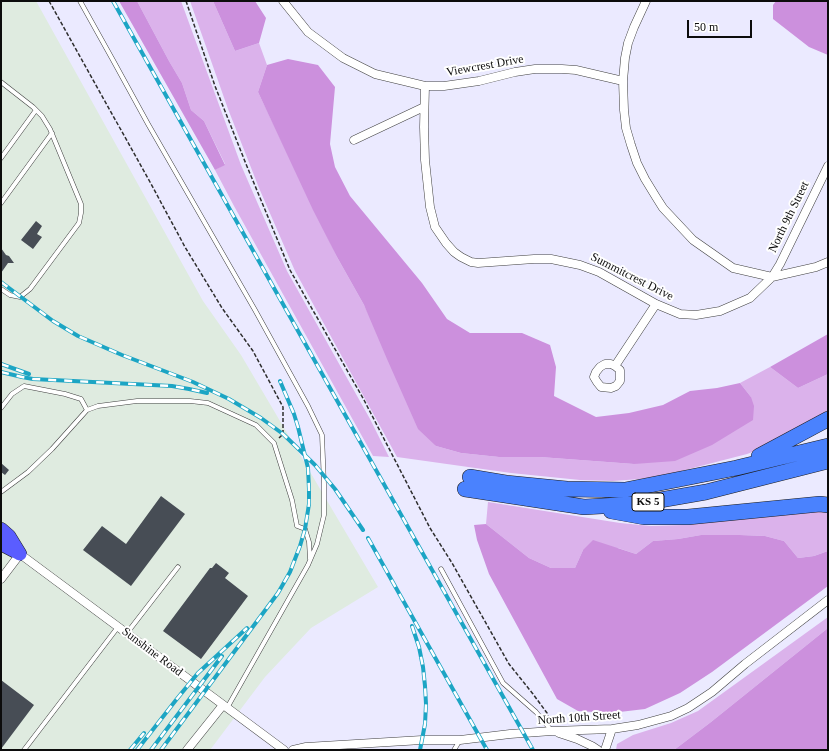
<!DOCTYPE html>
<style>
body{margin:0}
#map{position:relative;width:829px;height:751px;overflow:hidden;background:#ebeaff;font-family:Georgia,serif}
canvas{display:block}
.frame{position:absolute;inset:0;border:2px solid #0c0c0c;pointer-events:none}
.scale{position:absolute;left:687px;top:20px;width:65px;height:18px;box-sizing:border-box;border:2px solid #0c0c0c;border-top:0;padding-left:5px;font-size:12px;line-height:14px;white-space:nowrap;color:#0c0c0c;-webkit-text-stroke:3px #fff;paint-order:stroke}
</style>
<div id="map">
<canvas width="829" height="751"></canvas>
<div class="frame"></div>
<div class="scale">50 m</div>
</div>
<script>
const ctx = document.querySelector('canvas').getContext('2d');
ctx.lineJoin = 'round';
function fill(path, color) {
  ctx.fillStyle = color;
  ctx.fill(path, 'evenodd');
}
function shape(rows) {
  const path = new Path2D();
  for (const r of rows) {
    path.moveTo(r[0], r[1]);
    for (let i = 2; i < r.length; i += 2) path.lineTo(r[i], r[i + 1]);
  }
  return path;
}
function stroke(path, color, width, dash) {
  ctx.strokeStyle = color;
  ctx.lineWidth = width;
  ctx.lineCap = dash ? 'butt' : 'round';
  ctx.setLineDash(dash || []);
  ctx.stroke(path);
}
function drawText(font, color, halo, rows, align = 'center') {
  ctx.font = font + ' Georgia,serif';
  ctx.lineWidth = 4;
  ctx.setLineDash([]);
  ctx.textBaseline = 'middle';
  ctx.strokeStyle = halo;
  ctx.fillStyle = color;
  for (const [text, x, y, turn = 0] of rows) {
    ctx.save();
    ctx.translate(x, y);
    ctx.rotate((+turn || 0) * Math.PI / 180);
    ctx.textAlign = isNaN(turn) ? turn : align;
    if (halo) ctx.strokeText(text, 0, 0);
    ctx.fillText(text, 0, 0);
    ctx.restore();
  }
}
fill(shape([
 [1,1,36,1,203,301,241,355,378,587,311,628,265,677,210,750,1,750]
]), '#dfebe0');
fill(shape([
 [137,1,181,1,241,165,287,271,370,419,389,457,373,456,234,206,215,170,225,164,204,121,191,110,182,83,169,61],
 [190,1,213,1,235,51,259,43,267,65,258,92,337,257,364,305,436,446,461,453,499,457,540,457,634,464,751,397,740,383,770,367,798,388,828,374,828,412,766,447,747,454,666,475,640,479,613,481,580,480,511,473,397,457,295,271,259,188,228,109],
 [488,502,620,523,651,526,683,525,775,513,828,511,828,551,814,556,798,558,784,541,765,536,740,535,701,535,678,539,653,541,636,554,618,548,583,550,575,568,551,568,529,558,486,524],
 [828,617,828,628,711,722,674,750,616,750,617,744,633,735,671,723,698,711]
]), '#dbb2eb');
fill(shape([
 [119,1,137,1,169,61,182,83,191,110,204,121,225,165,215,170],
 [213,1,255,1,266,18,259,43,235,51],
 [776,1,828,1,828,55,809,47,773,19,773,5],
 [288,59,318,65,335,87,330,144,335,167,350,196,422,283,447,319,470,333,522,333,550,345,556,367,554,396,596,417,629,413,663,405,690,391,717,388,740,383,751,397,754,406,753,420,712,445,675,461,634,464,540,457,499,457,461,453,436,446,418,429,387,359,364,305,337,257,313,210,258,92,267,65],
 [828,334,828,374,798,388,770,367],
 [486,524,529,558,551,568,575,568,583,550,593,540,636,554,653,541,678,539,701,535,740,535,765,536,784,541,798,558,814,556,828,551,828,586,712,672,680,693,645,709,611,713,578,711,557,699,489,574,477,540,474,525],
 [828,628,828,750,674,750,711,722]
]), '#cc90dd');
fill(shape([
 [36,221,42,226,37,234,42,237,33,249,21,240],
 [1,248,6,255,9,256,14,263,8,263,1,273],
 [1,463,9,470,5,475,1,472],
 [161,496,185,514,131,586,83,550,102,526,126,544],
 [216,563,229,573,225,578,248,596,201,659,163,631,210,568,212,568],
 [1,680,34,705,1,749]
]), '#474d55');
const lane = shape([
 [80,1,114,62,148,124,255,310,308,406,322,435,324,484,324,515,317,544,308,565,227,708],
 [1,82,33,107,42,116,50,129,81,204,81,213,79,223,30,289,20,297,10,295,1,289],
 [1,158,36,110],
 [1,203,52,133],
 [1,408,12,394,24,386,65,394,81,399,87,410,52,449,28,472,1,492],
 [87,410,98,406,137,401,190,401,208,403,256,425,274,443,292,500,297,526,305,529,309,542,310,559],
 [441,569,503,683,536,712,551,730],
 [127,633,178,567],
 [24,750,118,627],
 [454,750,460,740]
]);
const street = shape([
 [283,1,308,32,343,58,375,74,425,86,444,86,479,81,515,72,535,69,562,69,576,70,623,81],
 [646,1,634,27,628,43,625,58,623,81,624,110,626,128,631,145,637,163,645,179,656,197,663,208,693,240,733,268,772,277,816,267,828,262],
 [425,86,424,127,425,160,430,207,435,227,446,243,454,252,461,257,471,262,478,263,534,259,551,259,580,265,599,272,656,304,680,314,696,315,720,311,750,298,772,277,780,264,828,166],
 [354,140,424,107],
 [615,366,620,370,620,381,616,386,611,388,601,387,597,382,594,377,596,372,600,367,605,364,611,364,615,366,656,304],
 [1,579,20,554,284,750],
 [559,733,577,739,592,746,598,750],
 [187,750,223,705],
 [293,750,306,747,422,740,460,740,510,734,552,731,612,729,638,725,671,716,688,708,712,692,745,664,828,600],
 [605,750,612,729]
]);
const primary = shape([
 [1,529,9,536,20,554],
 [1,544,20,554]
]);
const highway = shape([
 [759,456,828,419],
 [470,477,506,483,567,489,625,490,736,468,828,446],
 [465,489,584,507,637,504,706,492,828,461],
 [611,511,644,517,688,517,820,504,828,505]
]);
stroke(lane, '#3f3f3f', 5);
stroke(street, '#3f3f3f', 9);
stroke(primary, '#1d1d1d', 14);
stroke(highway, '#1d1d1d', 16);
stroke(shape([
 [49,1,150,182,185,247,222,308,253,351,283,407,283,434,279,438],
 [186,1,215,86,246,164,290,270,364,400,430,528,452,563,509,664,533,694,547,713,548,716]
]), '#2e2e2e', 1.5, [4, 2]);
stroke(lane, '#fff', 4);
stroke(street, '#fff', 8);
stroke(primary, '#5a5dff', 13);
stroke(highway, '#4a82fe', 15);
const rail = shape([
 [113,1,533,750],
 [1,282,53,321,78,336,122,355,193,382,229,399,261,418,283,434,315,465,335,489,363,530],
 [1,364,29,374],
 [1,372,22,377,33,379,172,386,189,389,207,393],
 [368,538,487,750],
 [412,626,419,647,423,667,425,686,426,704,425,724,420,750],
 [130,750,144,733],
 [137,750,176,700,198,673,247,628],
 [151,750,222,656],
 [161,750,278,593,290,572,300,546,305,529,309,504,309,489,308,468,298,427,294,414,280,381]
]);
stroke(rail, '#1ca5c4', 4);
stroke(rail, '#fff', 2.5, [8]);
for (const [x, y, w] of [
 [648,502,32]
]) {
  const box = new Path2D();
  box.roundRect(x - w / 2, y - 9, w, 18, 3);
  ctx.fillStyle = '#fff';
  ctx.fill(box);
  stroke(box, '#0c0c0c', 1);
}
drawText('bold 11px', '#0c0c0c', null, [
 ["KS 5",648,502]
]);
drawText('12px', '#0c0c0c', '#fff', [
 ["Viewcrest Drive",485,66,-10],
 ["North 9th Street",789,217,-64],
 ["Summitcrest Drive",632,277,27],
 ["Sunshine Road",152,652,37],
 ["North 10th Street",579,718,-4]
]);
</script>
